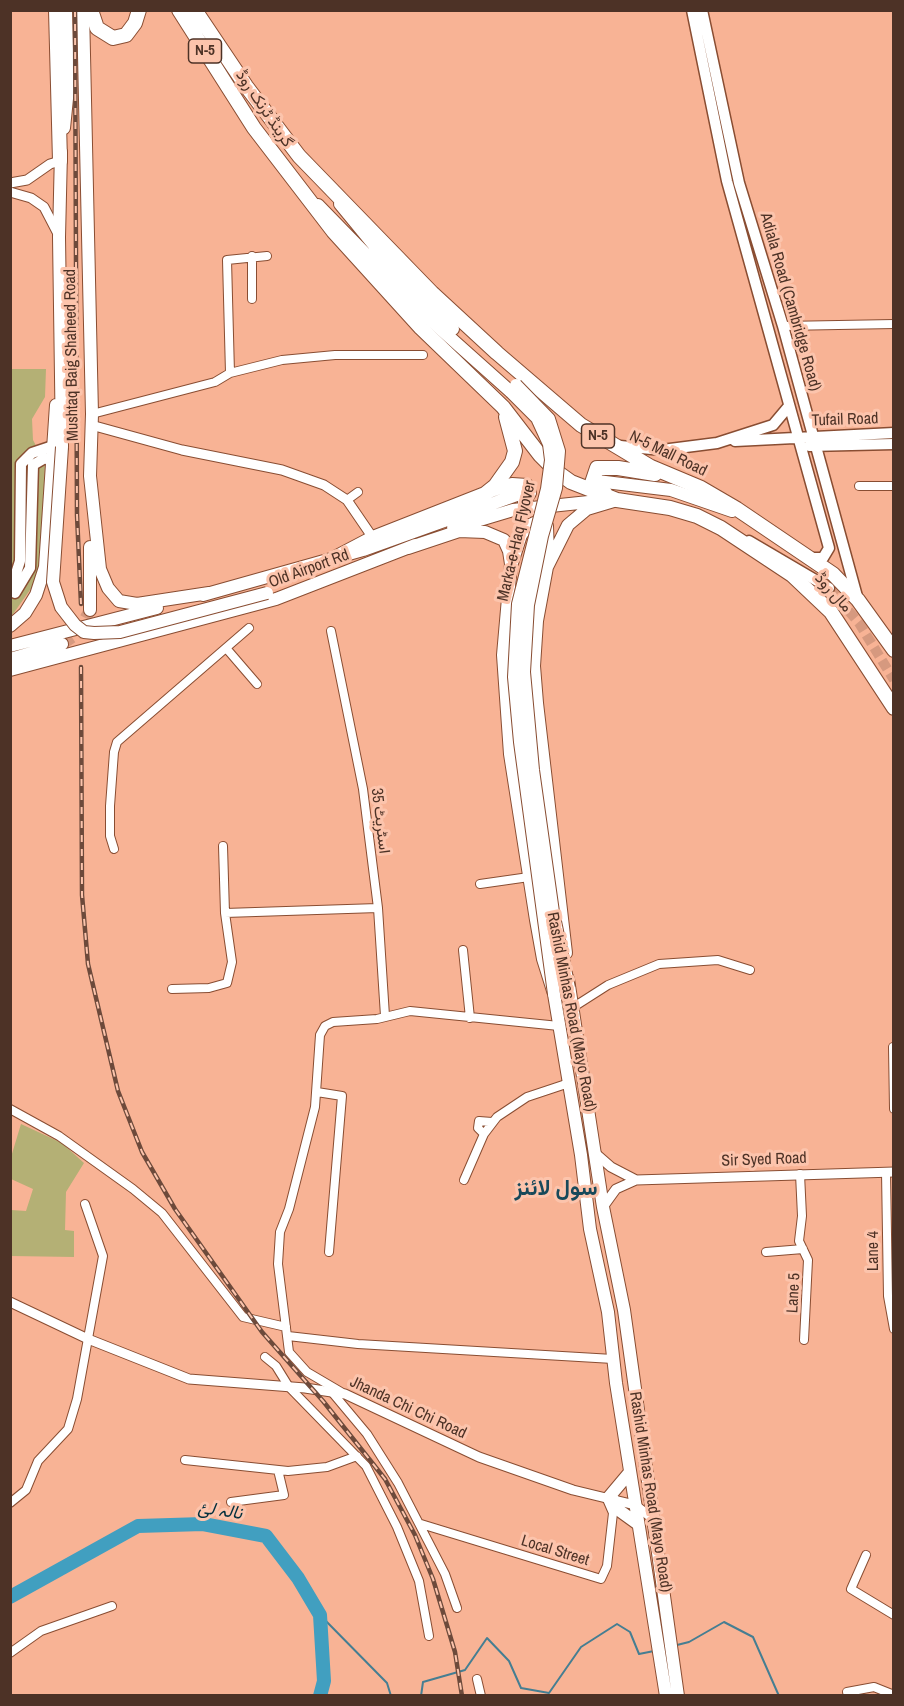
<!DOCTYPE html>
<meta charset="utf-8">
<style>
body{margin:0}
#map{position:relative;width:904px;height:1706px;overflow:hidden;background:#f8b395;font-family:"Archivo Narrow",sans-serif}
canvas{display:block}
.frame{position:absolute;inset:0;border:12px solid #4d3226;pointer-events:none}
</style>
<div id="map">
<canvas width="904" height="1706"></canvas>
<div class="frame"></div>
</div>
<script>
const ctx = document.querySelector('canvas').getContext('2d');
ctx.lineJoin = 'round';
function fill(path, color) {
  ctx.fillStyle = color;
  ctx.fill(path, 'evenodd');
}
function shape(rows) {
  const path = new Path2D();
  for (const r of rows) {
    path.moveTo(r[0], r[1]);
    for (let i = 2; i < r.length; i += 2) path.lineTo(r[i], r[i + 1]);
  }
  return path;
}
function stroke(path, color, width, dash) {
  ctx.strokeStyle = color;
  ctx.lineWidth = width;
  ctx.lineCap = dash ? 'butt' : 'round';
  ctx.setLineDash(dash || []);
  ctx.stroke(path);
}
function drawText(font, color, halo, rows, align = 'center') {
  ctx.font = font + ' "Archivo Narrow",Vazirmatn,sans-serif';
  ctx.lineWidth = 6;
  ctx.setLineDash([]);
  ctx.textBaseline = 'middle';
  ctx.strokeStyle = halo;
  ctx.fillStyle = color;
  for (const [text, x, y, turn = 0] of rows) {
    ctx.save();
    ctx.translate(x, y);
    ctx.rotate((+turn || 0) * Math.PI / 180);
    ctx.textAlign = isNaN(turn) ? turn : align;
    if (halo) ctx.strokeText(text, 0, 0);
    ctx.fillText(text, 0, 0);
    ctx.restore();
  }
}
fill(shape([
 [11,369,46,369,45,397,32,419,33,440,45,463,42,559,37,580,11,617],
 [21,1124,62,1143,84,1163,66,1192,65,1230,74,1231,74,1257,11,1256,11,1210,26,1211,33,1189,11,1179,11,1157]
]), '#b4b075');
stroke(shape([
 [320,1615,387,1683,391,1696],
 [677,1645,689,1642,724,1622,753,1637,779,1696],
 [421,1696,423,1682,465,1670,487,1638,509,1661,521,1688,549,1693,581,1647,617,1624,630,1632,639,1654,654,1651]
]), '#457e92', 2);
stroke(shape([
 [10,1597,138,1526,203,1524,266,1536,298,1578,320,1615,324,1681,320,1696]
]), '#419fc0', 14);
stroke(shape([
 [829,588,859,623,894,680]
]), '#d6997f', 10, [10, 5]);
stroke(shape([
 [62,644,77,634,90,610]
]), '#d6997f', 12, [12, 6]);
const minor = shape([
 [252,256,252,299],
 [783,326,894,324],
 [230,373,227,260,267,256],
 [92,414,215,382,230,373,282,360,335,355,423,355],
 [859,486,894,486],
 [347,500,358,492],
 [331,631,363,789,378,908,385,1016],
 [226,648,257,684],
 [114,849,110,836,110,806,114,752,117,742,249,628],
 [480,884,529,877],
 [225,913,378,908],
 [463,950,470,1018],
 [172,989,209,988,227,983,232,962,225,913,223,846],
 [572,1008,608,985,659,964,718,960,750,970],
 [893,1047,894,1109],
 [317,1092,342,1096,329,1252],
 [10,1109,59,1136,133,1189,162,1213,243,1317,286,1327],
 [492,1122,479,1121,478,1128,484,1134,497,1117,527,1097,569,1083],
 [886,1172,888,1296,894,1329],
 [800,1174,802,1216,799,1241,808,1260,804,1340],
 [464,1180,484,1134],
 [766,1252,803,1249],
 [288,1336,358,1344,613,1359],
 [265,1357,276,1366,289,1387,366,1466,397,1527,419,1581,429,1636],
 [331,1391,367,1434,398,1483,445,1574,457,1608],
 [341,1392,307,1372,289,1352,278,1264,280,1232,289,1209,315,1107,320,1035,325,1026,333,1022,377,1019,410,1011,559,1026],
 [185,1460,288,1471,327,1467,357,1456],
 [231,1502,284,1495,278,1470],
 [10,1503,26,1490,38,1461,68,1429,77,1399,103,1256,85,1204],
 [421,1524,601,1579,607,1566,613,1513,606,1497],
 [866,1555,851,1589,894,1615],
 [10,1653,41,1631,112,1606],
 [477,1679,481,1696],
 [847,1692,874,1687,894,1695]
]);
const tertiary = shape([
 [10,183,27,180,50,164,60,161],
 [10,192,31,198,44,207,57,232],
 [91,425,182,450,282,470,324,485,347,500,373,538],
 [595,1153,611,1167,636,1180],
 [603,1207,616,1189,636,1180,894,1172],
 [10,1302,88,1339,189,1379,305,1388,345,1394,479,1457,573,1490,635,1505,652,1518]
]);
const secondary = shape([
 [692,10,727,181,829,548,823,558,810,558],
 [702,10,739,183,783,326,858,600],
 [735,441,894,433],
 [620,446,662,450,717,443,773,425,789,406],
 [809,446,894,444],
 [749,541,829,588],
 [10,592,20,561,21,464,32,453,53,446],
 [15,593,30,568,33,465,45,458,53,462]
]);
const primary = shape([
 [83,10,92,414,90,476,100,569,108,588,119,601,137,604,209,593],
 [64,128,68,89,66,10],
 [61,152,59,237,62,447],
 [340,204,396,272,453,329],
 [318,205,427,317,511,392],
 [597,481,671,490,732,511],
 [488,492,512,484,527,485,530,493,524,502],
 [453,528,513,510,598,501],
 [408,548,459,531,485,532,504,540,509,551,511,564,503,655,510,754,536,920,543,959,554,994,581,1155,590,1229,608,1312,616,1383,666,1696],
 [512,563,521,535,528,526,534,523,547,526,548,555],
 [203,595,363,550,522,493],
 [90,610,90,547],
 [10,626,25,613,36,595,45,567,56,405],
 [10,646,157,608],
 [10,659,62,644],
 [10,670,276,599,415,545],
 [566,953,537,703,534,666,537,621,547,567,568,525,587,509,617,500],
 [568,979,603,1207,624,1310,678,1696],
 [609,1497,630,1472],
 [612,1498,620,1511,638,1524]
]);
const trunk = shape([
 [56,10,60,161],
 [91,10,97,28,113,38,126,35,135,23,139,10],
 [179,10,254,128,333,231,421,328,503,407,540,455,557,472,571,482,617,500,670,508,697,516,721,528,792,575,831,612,894,708],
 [195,10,246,86,299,156,432,293,497,353,581,425,651,467,701,488,737,509,833,574,858,600,894,650],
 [605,493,592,483,597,468,618,468,655,474],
 [335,558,373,538,485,494,495,486,512,462,515,451,506,417]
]);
stroke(minor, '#894d32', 10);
stroke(tertiary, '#894d32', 11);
stroke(secondary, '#894d32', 13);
stroke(primary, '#894d32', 14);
stroke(trunk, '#894d32', 16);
stroke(minor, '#fff', 8);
stroke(tertiary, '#fff', 9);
stroke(secondary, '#fff', 10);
stroke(primary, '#fff', 12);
stroke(trunk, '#fff', 14);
const rail = shape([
 [75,10,77,515,81,604],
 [81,667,82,895,88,964,118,1091,142,1152,175,1209,262,1332,323,1401,385,1479,415,1535,433,1579,455,1652,462,1696]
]);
stroke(rail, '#6d4a3b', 4.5);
stroke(rail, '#fcc4ac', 2, [7]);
const primaryBridge = shape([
 [516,385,549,419,559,451,556,488,542,536,528,605,524,672,533,770,553,912,569,988],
 [511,392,537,418,549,444,551,460,547,489,518,604,514,677,520,742,554,994],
 [62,447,53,582,61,607,75,625,84,632,94,633,120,632,267,593]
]);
stroke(primaryBridge, '#894d32', 14, []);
stroke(primaryBridge, '#fff', 12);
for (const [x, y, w] of [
 [205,51,33],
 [598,436,33]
]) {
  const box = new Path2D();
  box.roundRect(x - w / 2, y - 12, w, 24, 4.5);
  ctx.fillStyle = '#fcc4ac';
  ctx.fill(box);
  stroke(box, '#4d3226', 1.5);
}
drawText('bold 15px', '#4d3226', null, [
 ["N-5",205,51],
 ["N-5",598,436]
]);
drawText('16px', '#4d3226', '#fcc4ac', [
 ["گرینڈ ٹرنک روڈ",264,109,56],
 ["Adiala Road (Cambridge Road)",790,302,74],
 ["Mushtaq Baig Shaheed Road",72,355,-91],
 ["Tufail Road",845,420,-2],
 ["N-5 Mall Road",668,454,26],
 ["Marka-e-Haq Flyover",517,541,-77],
 ["Old Airport Rd",309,569,-20],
 ["مال روڈ",833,593,48],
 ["اسٹریٹ 35",380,821,83],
 ["Rashid Minhas Road (Mayo Road)",571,1012,79],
 ["Sir Syed Road",764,1160,-2],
 ["Lane 4",874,1251,-90],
 ["Lane 5",794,1293,-87],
 ["Jhanda Chi Chi Road",408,1408,25],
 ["Rashid Minhas Road (Mayo Road)",650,1492,81],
 ["Local Street",555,1551,17]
]);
drawText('italic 18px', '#022f3d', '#fcc4ac', [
 ["نالہ لئ",220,1511,8]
]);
drawText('bold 22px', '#17495a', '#fcc4ac', [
 ["سول لائنز",556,1189]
]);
</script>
